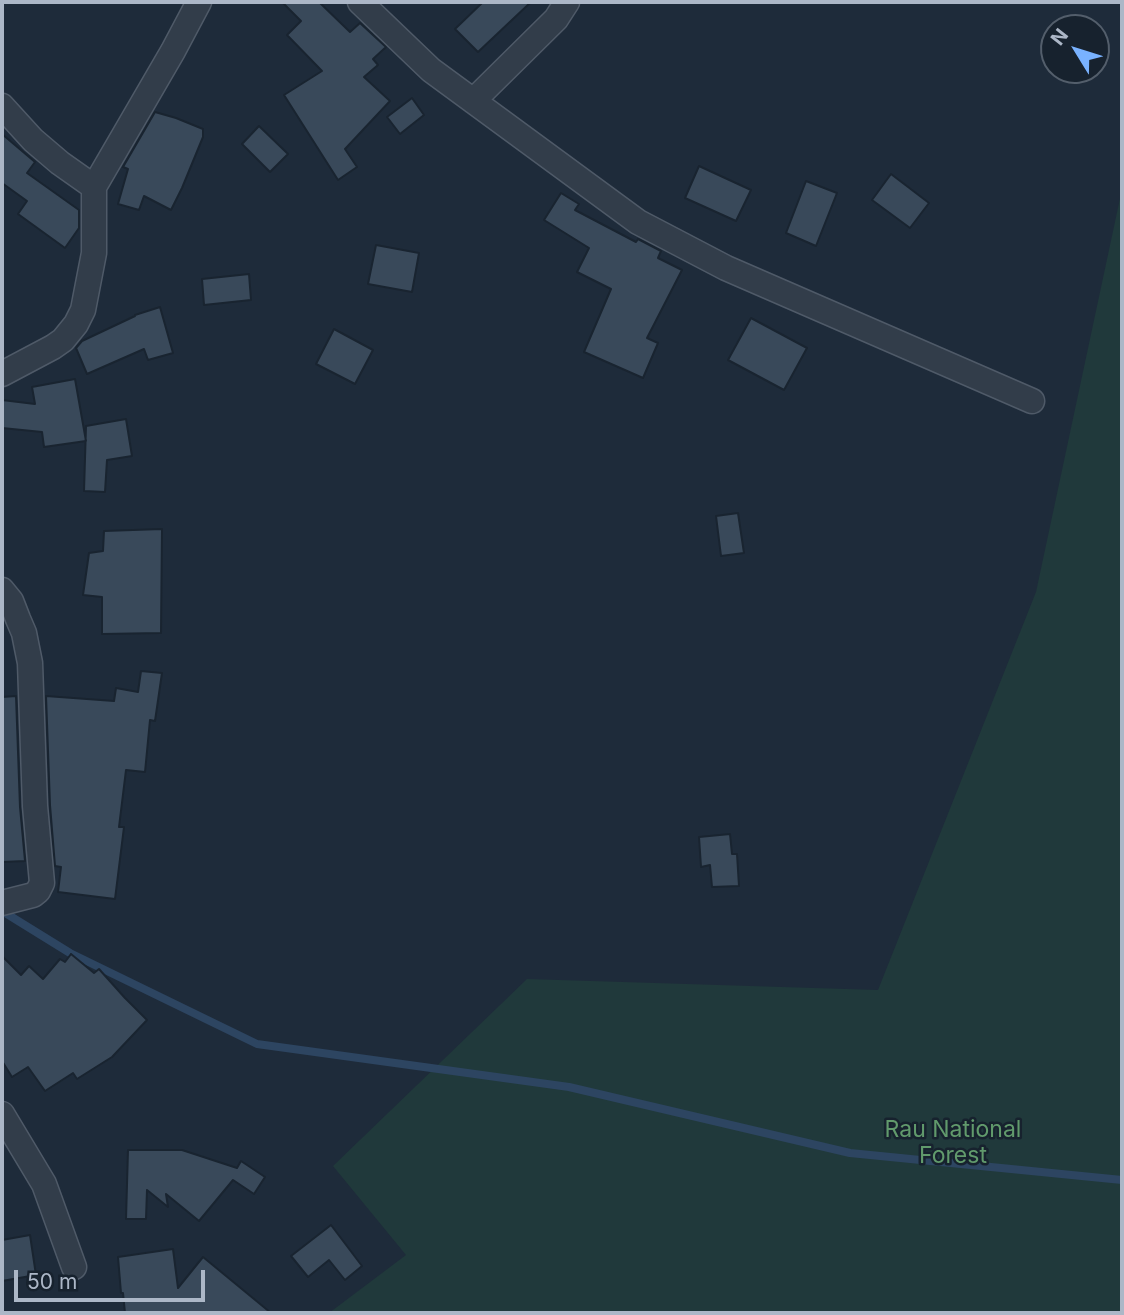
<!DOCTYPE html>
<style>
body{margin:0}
#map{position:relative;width:1124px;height:1315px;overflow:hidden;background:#1e2b3a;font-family:Inter,sans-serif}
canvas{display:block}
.frame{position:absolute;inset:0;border:4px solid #acb7c7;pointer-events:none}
.north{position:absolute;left:1040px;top:14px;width:70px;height:70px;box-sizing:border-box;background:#17222e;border:2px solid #535e6b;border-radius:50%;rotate:308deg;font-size:19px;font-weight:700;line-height:28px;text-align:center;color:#acb7c7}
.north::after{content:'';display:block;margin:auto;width:24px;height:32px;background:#79b2ff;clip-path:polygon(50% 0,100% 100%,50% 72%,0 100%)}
.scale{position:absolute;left:14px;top:1270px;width:191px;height:32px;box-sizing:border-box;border:4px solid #acb7c7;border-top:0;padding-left:9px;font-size:21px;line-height:24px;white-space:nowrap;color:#acb7c7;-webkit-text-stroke:5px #17222e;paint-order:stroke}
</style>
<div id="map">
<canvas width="1124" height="1315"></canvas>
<div class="frame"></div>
<div class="north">N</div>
<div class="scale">50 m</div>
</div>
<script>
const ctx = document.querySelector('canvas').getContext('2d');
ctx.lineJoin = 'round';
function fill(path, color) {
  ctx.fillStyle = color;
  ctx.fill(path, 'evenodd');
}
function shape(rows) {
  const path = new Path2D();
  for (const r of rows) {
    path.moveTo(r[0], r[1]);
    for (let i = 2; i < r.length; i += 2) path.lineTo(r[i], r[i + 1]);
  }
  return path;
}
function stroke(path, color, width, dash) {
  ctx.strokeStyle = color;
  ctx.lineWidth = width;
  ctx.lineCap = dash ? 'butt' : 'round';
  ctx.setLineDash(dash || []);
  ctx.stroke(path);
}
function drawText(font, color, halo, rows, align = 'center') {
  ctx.font = font + ' Inter,sans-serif';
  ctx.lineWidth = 5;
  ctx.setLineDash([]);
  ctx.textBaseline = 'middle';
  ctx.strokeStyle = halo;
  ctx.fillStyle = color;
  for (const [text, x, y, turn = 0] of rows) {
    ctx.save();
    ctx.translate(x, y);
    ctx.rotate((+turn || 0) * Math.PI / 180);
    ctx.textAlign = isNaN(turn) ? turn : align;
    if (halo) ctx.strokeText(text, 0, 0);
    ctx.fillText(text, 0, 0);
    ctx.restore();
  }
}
fill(shape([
 [1122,189,1122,1313,329,1313,406,1255,333,1166,527,979,878,990,1036,592]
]), '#20393b');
stroke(shape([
 [2,911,70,953,257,1044,569,1087,850,1153,1122,1180]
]), '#2d4561', 8);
const building = shape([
 [282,2,319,2,350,32,360,23,386,47,373,59,378,65,364,77,390,101,345,149,357,167,338,180,284,95,322,71,287,35,301,21,282,2],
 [483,2,531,2,478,52,455,29,483,2],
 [412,98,424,115,400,134,387,117,412,98],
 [155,112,176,118,203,129,203,137,182,188,171,210,144,196,139,210,118,204,128,169,123,167,155,112],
 [259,126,288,154,270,172,242,144,259,126],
 [2,134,35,162,27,173,79,210,79,228,65,248,18,214,27,201,2,183,2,134],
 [699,166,751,190,736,221,685,198,699,166],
 [891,174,929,203,910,228,872,200,891,174],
 [806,181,837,193,816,246,786,233,806,181],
 [561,193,579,204,575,210,636,242,638,239,661,251,658,258,682,270,647,338,658,343,643,378,584,352,611,289,577,272,589,248,544,220,561,193],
 [376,245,419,253,412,292,368,284,376,245],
 [249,274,251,300,204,305,202,279,249,274],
 [160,307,173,353,148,360,144,349,87,374,76,348,82,341,135,316,135,315,160,307],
 [751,318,807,348,784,390,728,360,751,318],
 [334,329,373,350,355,384,316,364,334,329],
 [75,379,86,441,44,447,42,432,2,428,2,400,35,404,32,387,75,379],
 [126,419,132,456,107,460,105,492,84,491,86,426,126,419],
 [738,513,744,553,721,556,716,516,738,513],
 [162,529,161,633,102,634,102,597,83,595,89,553,103,551,104,531,162,529],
 [141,671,162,673,155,721,150,720,145,772,126,770,119,827,124,827,115,899,58,892,61,867,55,866,50,805,46,696,114,701,116,688,138,692,141,671],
 [16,696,20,807,25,861,2,862,2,697,16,696],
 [730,834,732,854,737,854,739,886,712,887,710,865,701,867,699,837,730,834],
 [71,954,94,973,99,969,125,998,147,1020,112,1057,77,1079,73,1073,45,1091,28,1067,12,1077,2,1061,2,956,21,975,29,966,43,979,60,959,65,962,71,954],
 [128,1150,182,1150,237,1168,241,1161,265,1177,254,1194,233,1180,199,1221,166,1194,168,1207,147,1190,146,1219,126,1219,128,1150],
 [331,1225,362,1266,345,1280,329,1260,308,1277,291,1256,331,1225],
 [30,1235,36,1275,2,1281,2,1240,30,1235],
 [173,1249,178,1288,203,1257,271,1313,125,1313,123,1293,121,1293,118,1257,173,1249]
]);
fill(building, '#39495a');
stroke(building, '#192430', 2);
const street = shape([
 [360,2,431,70,638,222,726,268,1032,401],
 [473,101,556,19,567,2],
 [2,106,33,140,60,163,94,187],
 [2,374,53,347,63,340,76,324,83,310,94,253,94,187,173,51,199,2],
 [2,590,11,601,18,619,24,633,30,663,35,806,42,883,38,891,33,895,2,903],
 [2,1114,44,1184,74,1267]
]);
stroke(street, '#4f5a68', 27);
stroke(street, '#323d4a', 24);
drawText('23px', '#619a6c', '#17222e', [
 ["Rau National",953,1130],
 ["Forest",953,1156]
]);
</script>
